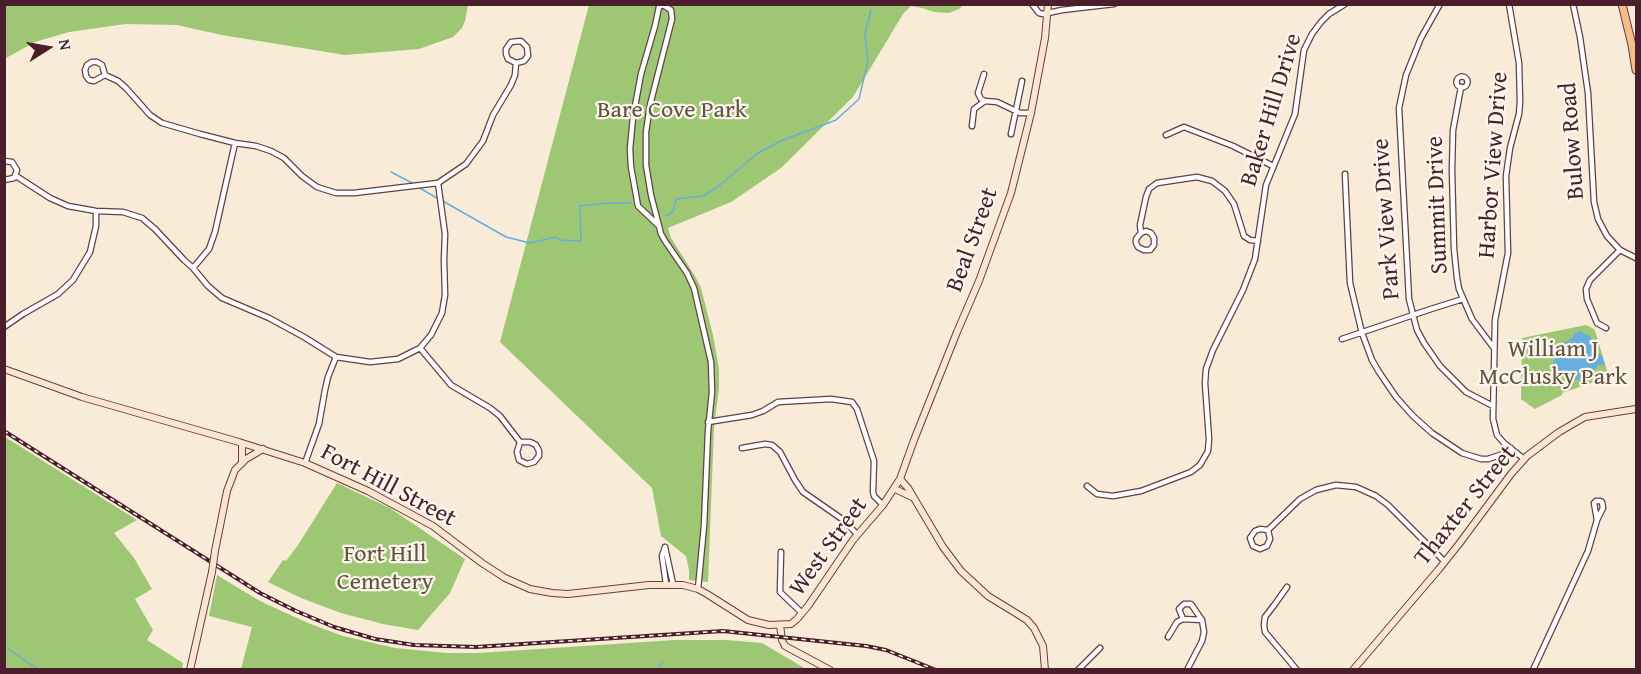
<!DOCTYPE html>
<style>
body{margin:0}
#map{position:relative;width:1641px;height:674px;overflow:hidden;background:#f8ebd8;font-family:"Gentium Book Plus",serif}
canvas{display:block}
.frame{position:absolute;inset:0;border:6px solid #4a1f2b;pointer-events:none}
.north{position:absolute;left:18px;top:18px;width:60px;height:60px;-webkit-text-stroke:4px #fbf7ec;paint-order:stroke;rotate:79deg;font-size:16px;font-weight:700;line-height:24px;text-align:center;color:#4a1f2b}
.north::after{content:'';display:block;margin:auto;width:21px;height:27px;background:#4a1f2b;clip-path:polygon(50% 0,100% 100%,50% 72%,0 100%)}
</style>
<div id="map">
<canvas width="1641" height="674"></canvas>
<div class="frame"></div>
<div class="north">N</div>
</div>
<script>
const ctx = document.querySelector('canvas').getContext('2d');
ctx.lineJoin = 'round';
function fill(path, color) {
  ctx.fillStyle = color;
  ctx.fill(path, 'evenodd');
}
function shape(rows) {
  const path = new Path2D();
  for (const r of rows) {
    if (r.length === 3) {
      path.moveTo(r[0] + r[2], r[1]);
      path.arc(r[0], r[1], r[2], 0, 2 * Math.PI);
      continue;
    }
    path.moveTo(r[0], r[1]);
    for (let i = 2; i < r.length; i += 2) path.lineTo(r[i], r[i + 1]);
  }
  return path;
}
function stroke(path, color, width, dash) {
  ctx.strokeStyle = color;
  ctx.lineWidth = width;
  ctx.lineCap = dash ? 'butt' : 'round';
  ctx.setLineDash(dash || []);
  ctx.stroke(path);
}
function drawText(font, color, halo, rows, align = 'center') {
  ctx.font = font + ' "Gentium Book Plus",serif';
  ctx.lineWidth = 4.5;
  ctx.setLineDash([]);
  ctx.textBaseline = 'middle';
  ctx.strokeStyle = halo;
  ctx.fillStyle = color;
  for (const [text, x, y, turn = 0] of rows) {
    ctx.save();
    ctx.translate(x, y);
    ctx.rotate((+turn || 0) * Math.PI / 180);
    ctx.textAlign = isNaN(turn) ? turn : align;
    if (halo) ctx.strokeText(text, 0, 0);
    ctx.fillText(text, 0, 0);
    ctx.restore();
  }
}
fill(shape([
 [5,4,468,4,468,5,465,21,462,28,453,37,419,49,345,55,222,35,177,25,126,24,69,32,35,42,6,58,5,62],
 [589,5,963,5,959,9,949,13,934,12,922,8,911,6,903,14,853,97,781,168,731,202,668,228,671,238,695,276,701,288,713,335,719,369,719,389,714,427,708,582,689,580,689,570,686,556,661,536,652,488,500,342],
 [1586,325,1594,329,1596,334,1609,377,1562,393,1562,395,1535,409,1521,399,1522,338],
 [5,437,137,520,114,533,134,558,152,589,135,599,153,630,147,640,183,663,182,669,160,669,152,668,147,670,5,669],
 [337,483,390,508,465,559,450,593,418,630,383,624,341,613,301,598,268,582,283,560,286,561,298,545],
 [217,575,260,601,308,623,343,636,395,648,447,653,478,653,674,640,726,640,762,643,806,669,241,669,252,627,209,616]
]), '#9ec773');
fill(shape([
 [1580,331,1591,337,1592,346,1599,354,1602,355,1605,365,1598,365,1594,371,1590,371,1589,380,1588,381,1582,378,1575,380,1570,378,1563,373,1556,372,1552,366,1559,346,1572,338,1575,333]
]), '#67aede');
stroke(shape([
 [391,172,414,184],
 [418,187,437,198],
 [441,200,506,237,530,243,556,237,560,240,581,241,580,206,609,203,631,203],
 [666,216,673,212,676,199,703,196,720,185,758,153,781,141,836,120,859,99,868,61,865,34,871,10],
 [4,646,39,670],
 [658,670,663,661]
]), '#67aede', 1.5);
const street = shape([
 [1032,4,1039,13,1043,14,1062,10,1114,4],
 [1440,4,1421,38,1406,75,1399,108,1409,299,1417,330,1424,343,1440,366,1466,392,1493,406],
 [1509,4,1519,63,1520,102,1519,114,1510,148,1506,176,1508,253,1495,320,1493,419,1497,435,1504,443,1524,459],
 [1573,4,1580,37,1588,93,1594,202,1598,219,1607,236,1620,250,1636,258],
 [984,74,978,93,981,99,985,101],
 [105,75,102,65,97,62,92,62,87,65,85,70,86,76,89,80,94,81,105,75,118,81,126,88,150,115,162,123,200,134,235,143,256,146,271,151,284,158,302,176,317,187,336,193,354,193,438,183,466,164,483,141,493,115,511,85,515,75,516,63,508,59,506,54,506,49,511,42,521,41,527,47,528,56,524,61,516,63],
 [1462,82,5.5],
 [1461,87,1453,130,1452,170,1454,249,1457,278,1459,289,1472,319,1493,347],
 [972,126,974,109,985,101,997,102,1020,113,1031,113],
 [1011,134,1022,81],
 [1166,135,1184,127,1233,146,1273,166],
 [4,161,12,162,17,170,14,178,4,180],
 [1345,174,1350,283,1362,333,1372,360,1379,372,1396,397,1413,416,1432,433,1462,453,1481,459,1488,459,1503,454,1511,448],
 [16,176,50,198,68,206,96,211,123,212,142,218,155,229,184,260,193,268,208,286,222,298,269,318,304,337,336,357,370,362,398,359,420,348,431,335,442,313,445,295,444,260,445,234,438,183],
 [658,225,638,206,631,167,630,149,633,117,641,74,655,26,659,7,663,5,671,10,672,19,650,105,646,132,646,165,651,195,661,234,665,241,687,273,694,288,711,362,712,392,708,431,704,526,698,589],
 [1141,233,1146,231,1151,233,1154,238,1154,245,1150,250,1144,250,1138,247,1136,243,1136,239,1141,233,1140,225,1146,197,1149,189,1157,183,1197,177,1212,181,1225,191,1234,204,1244,236,1250,240,1258,241],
 [193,268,209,249,215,232,235,143],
 [4,327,23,314,58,294,73,280,90,252,96,226,96,211],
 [1606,328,1597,323,1587,299,1586,289,1590,280,1620,250],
 [1342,339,1431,309,1463,299],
 [420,348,451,385,490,408,500,416,520,442,517,452,519,460,527,464,534,462,539,456,539,451,536,445,530,442,520,442],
 [708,422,752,415,763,411,778,402,831,399,852,402,857,409,874,461,873,492,874,496,883,505],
 [742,448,765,444,772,445,780,452,795,480,803,492,842,519,857,534],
 [305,463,319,424,325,390,328,377,336,357],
 [1087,486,1097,494,1113,496,1141,491,1191,472,1200,465,1208,451,1209,439,1205,383,1206,369,1213,350,1243,290,1255,259,1266,185,1295,114,1304,50,1312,34,1321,22,1329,14,1345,4],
 [1260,529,1268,530,1270,539,1267,546,1260,549,1253,546,1250,538,1255,531,1260,529],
 [1268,530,1300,499,1316,490,1336,485,1356,487,1376,496,1388,505,1445,562],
 [665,547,673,584],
 [665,547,662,556,666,584],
 [781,552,780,592,802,613],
 [1287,587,1275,604,1265,617,1264,625,1265,632,1297,670],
 [1183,619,1202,620],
 [1168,637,1177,622,1183,619,1179,609,1184,604,1191,604,1202,620,1204,632,1202,641,1187,670],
 [1078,670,1100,648],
 [1533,670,1588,551,1597,520,1603,508,1602,502,1600,501,1596,501,1594,503,1597,520]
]);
const secondary = shape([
 [4,369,82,397,239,442,305,463,368,491,433,526,482,563,505,578,530,589,552,593,568,594,649,585,683,585,698,589,707,594,748,620,769,625,791,624,797,619,808,606,853,540,883,505,900,479,914,440,957,332,979,281,1011,193,1031,113,1045,38,1048,4],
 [242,463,242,443],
 [900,479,908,488,943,547,961,571,988,596,1027,620,1034,628,1043,646,1045,670],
 [895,489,912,497],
 [215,551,227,491,235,470,246,459,263,449],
 [780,625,782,640,785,646,830,670],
 [190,670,212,572],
 [1353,670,1439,569,1459,544,1511,474,1527,456,1559,432,1585,417,1636,409]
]);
const primary = shape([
 [1622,4,1632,45,1636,70]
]);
stroke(street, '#643e45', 7);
stroke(secondary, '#643e45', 8);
stroke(primary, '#643e45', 9);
stroke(street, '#fff', 4.5);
stroke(secondary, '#fbe5cf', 6);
stroke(primary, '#f6be86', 7);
const rail = shape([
 [4,431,260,593,296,611,334,627,375,639,414,645,476,647,723,631,866,646,886,650,936,670]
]);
stroke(rail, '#4a1f2b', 4);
stroke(rail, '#fbf7ec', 1.5, [4.5]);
const secondaryBridge = shape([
 [212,572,215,551]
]);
stroke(secondaryBridge, '#643e45', 8, []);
stroke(secondaryBridge, '#fbe5cf', 6);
drawText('24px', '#4a1f2b', '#fbf7ec', [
 ["Baker Hill Drive",1272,110,-73],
 ["Bulow Road",1573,141,-94],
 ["Harbor View Drive",1494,165,-86],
 ["Summit Drive",1438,205,-92],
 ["Park View Drive",1387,219,-94],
 ["Beal Street",973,240,-70],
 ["Fort Hill Street",388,486,28],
 ["Thaxter Street",1466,506,-51],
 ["West Street",829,547,-54]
]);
drawText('24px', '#635141', '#fbf7ec', [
 ["Bare Cove Park",672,111],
 ["William J",1553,350],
 ["McClusky Park",1553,378],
 ["Fort Hill",385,555],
 ["Cemetery",385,583]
]);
</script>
